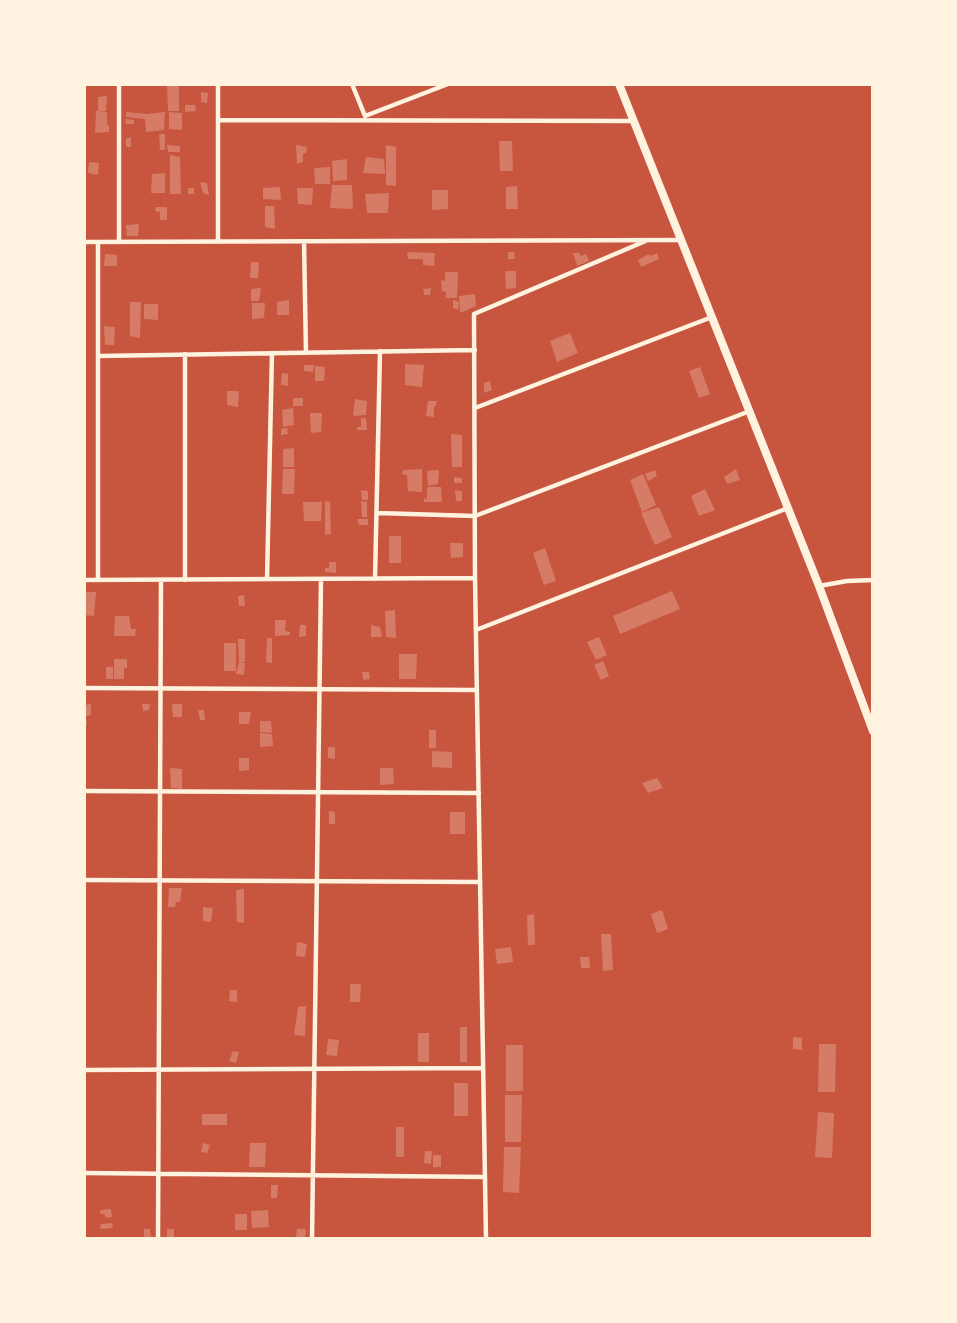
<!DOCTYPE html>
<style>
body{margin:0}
#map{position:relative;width:957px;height:1323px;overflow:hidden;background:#c8553d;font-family:Raleway,sans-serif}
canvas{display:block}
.frame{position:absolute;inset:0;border:86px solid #fff3e0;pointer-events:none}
</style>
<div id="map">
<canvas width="957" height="1323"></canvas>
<div class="frame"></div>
</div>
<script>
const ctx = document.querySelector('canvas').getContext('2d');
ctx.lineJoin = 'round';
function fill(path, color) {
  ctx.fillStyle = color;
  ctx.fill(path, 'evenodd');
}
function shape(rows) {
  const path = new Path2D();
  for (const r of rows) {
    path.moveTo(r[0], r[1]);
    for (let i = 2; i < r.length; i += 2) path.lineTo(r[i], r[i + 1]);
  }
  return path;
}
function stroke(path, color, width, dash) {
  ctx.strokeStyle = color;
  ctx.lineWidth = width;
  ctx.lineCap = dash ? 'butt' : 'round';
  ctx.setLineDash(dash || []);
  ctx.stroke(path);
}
fill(shape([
 [167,84,179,84,179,111,168,111],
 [201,92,208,93,207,103,201,102],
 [107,96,106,111,98,111,98,97],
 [185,105,195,105,196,111,185,112],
 [96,111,107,112,107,125,109,125,109,132,95,133],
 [126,112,147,114,165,112,164,130,146,132,145,119,126,117],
 [169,112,182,113,182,130,169,129],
 [125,119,134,120,134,124,126,124],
 [159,134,165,134,165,150,160,150],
 [131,137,131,147,126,147,126,139],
 [499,141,512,141,513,171,500,171],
 [167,145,180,146,180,152,168,152],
 [296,145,307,147,306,153,303,154,303,162,297,164],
 [386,145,396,147,396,186,386,185],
 [170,155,180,157,181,194,170,194],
 [366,157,384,159,385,174,363,173],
 [347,159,347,180,333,181,332,161],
 [89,162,99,163,98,175,88,173],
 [330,167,330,184,315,184,314,168],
 [165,173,165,193,151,193,152,174],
 [200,182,207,183,209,195,203,193],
 [332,185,352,185,353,209,330,208],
 [517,186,518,209,506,209,506,187],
 [280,187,281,200,263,199,263,188],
 [188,188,194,188,194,194,188,194],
 [297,188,313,188,312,205,298,204],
 [432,190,448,190,448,209,432,210],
 [389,193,388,213,367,213,365,194],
 [265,206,274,206,275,229,265,227],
 [156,207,167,207,167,220,160,220,160,212,155,211],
 [139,224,138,236,127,236,126,225],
 [407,252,435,253,434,266,423,265,423,259,408,259],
 [508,252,514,252,515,259,508,259],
 [573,253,579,253,581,256,586,254,589,261,577,266],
 [657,253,659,259,641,267,638,260,649,254,650,256],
 [105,254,117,255,117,266,104,266],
 [251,262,259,262,258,278,250,278],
 [505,271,516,271,516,288,506,289],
 [445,272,458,272,457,298,446,298,446,292,442,291,441,280,445,281],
 [261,288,259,301,251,301,251,289],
 [431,288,430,295,424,295,423,289],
 [475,294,476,306,460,313,459,296],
 [289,300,289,315,277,315,277,302],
 [453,300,459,302,458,310,453,308],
 [130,302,141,302,140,338,130,336],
 [252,303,265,303,264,318,252,319],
 [144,304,158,304,158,320,144,319],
 [104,326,115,327,114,345,105,345],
 [570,333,578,353,557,362,550,341],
 [405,364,424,365,422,387,405,385],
 [304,365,314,365,313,372,304,371],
 [315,366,325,367,324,381,315,381],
 [700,367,710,394,699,398,689,371],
 [282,373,288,374,288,386,281,385],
 [490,381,492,390,484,393,484,383],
 [227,391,239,391,238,407,227,405],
 [293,398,303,398,303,406,293,406],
 [355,399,367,401,366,415,353,416],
 [428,401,437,401,436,405,434,407,434,417,426,416],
 [293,408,294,425,283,427,282,410],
 [310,413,322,413,321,432,311,433],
 [361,418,366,418,367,430,357,430,357,427,361,427],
 [287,428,288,434,281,435,281,429],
 [451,434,462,435,462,467,452,467],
 [294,448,294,467,283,467,283,449],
 [283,469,295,469,294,494,282,494],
 [422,469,422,492,408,491,407,475,402,474,403,470],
 [736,469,740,480,727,484,724,477],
 [439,470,438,484,428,486,427,471],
 [655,470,657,476,648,481,645,474],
 [643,474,656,505,642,512,630,480],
 [454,477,462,478,462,483,454,483],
 [427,487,441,487,442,502,424,502,424,498,427,499],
 [705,489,715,510,699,516,691,496],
 [361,490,368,491,368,500,362,500],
 [455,490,462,491,462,501,456,501],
 [325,501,330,502,331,534,325,535],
 [361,501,367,502,367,517,362,517],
 [303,502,322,502,321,521,304,521],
 [659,507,672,537,655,545,641,513],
 [357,519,368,519,368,525,359,525],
 [389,536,401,536,401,563,389,563],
 [450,543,463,543,463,557,451,558],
 [545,548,556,581,544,585,533,553],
 [329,562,336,562,336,573,325,572,325,568,329,568],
 [672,591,680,609,620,634,613,616],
 [84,592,96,592,94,616,84,615],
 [244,595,245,606,239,606,238,596],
 [395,610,396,638,386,637,385,611],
 [115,616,129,616,131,629,136,629,135,636,114,636],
 [275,620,286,620,285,631,290,632,290,635,275,636],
 [300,625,306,625,306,636,299,637],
 [371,625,380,627,382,637,371,637],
 [599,637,607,655,596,660,587,642],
 [267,638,272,638,272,663,266,662],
 [238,639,245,639,245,662,239,662],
 [224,643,236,643,236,671,224,671],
 [399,654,417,654,416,679,399,679],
 [114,659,127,659,127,668,124,668,124,679,114,679],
 [603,661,609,676,601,680,594,665],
 [239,662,245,663,244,675,236,674],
 [106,667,113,667,113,679,106,679],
 [362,672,369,672,370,679,363,680],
 [91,704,91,715,86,716,87,725,84,725,84,705],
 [142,704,150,704,149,710,143,711],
 [172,704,182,704,182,717,173,717],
 [198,710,204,710,205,720,200,720],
 [239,712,251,712,249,724,239,724],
 [260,721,271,721,272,733,260,732],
 [429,730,436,730,436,748,429,748],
 [260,733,272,734,273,746,260,747],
 [328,747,335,747,335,759,328,758],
 [432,751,452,752,452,768,432,767],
 [239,758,249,758,249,770,239,771],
 [170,768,182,769,182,789,171,788],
 [380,768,393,768,394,784,380,785],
 [657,778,663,788,648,793,642,783],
 [329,811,335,812,335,824,329,824],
 [450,812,465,812,465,834,450,834],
 [169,888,182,888,180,902,176,902,175,907,168,907],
 [244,889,244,923,237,922,236,890],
 [203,907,213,908,211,922,203,921],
 [662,910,668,929,657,933,651,914],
 [534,914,535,945,528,945,527,915],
 [601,934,611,934,613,970,603,971],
 [297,942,307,944,305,957,296,956],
 [511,947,513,962,497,964,495,949],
 [580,957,589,957,590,968,581,968],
 [350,984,361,984,360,1002,350,1002],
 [230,990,237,990,237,1002,229,1001],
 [306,1006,305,1036,294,1035,298,1007],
 [460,1027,467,1027,467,1062,460,1062],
 [418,1033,429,1033,429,1062,418,1062],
 [793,1037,802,1038,802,1050,793,1049],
 [328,1039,339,1040,337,1056,326,1055],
 [819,1044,836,1044,835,1092,818,1092],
 [506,1045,523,1045,523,1091,506,1091],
 [233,1051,239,1052,236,1063,229,1061],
 [454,1083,468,1083,468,1116,454,1116],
 [505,1095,522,1095,521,1142,505,1142],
 [818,1112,834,1113,832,1158,815,1157],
 [202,1114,227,1114,227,1125,202,1125],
 [396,1127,404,1127,404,1157,396,1157],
 [203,1143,210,1145,207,1153,201,1152],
 [250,1143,266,1143,265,1167,249,1167],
 [504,1147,521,1147,519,1193,503,1192],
 [425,1151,432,1151,431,1164,424,1163],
 [433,1155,441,1155,441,1167,433,1167],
 [271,1185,278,1185,277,1198,271,1198],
 [111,1209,112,1217,106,1218,105,1215,100,1213,100,1210],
 [268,1210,269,1227,252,1228,251,1211],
 [235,1214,247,1214,247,1230,235,1230],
 [112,1223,113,1228,100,1229,101,1224],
 [144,1229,150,1229,151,1239,144,1239],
 [167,1229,174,1229,174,1239,167,1239],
 [297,1229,306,1229,305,1238,296,1237]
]), '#d67c66');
stroke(shape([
 [218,84,218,241],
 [352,84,365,116,448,84],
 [218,120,634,121],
 [304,241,306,353],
 [84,242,681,240],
 [98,242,98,580],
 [119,242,119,84],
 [185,354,185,580],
 [98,356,475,350],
 [475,408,712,317],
 [377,513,475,516,750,411],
 [267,579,272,353],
 [375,579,380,351],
 [84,580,475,578],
 [819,586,847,581,873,580],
 [476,630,788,508],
 [84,688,477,690],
 [84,791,479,793],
 [84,880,480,882],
 [84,1070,483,1068],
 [84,1173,485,1177],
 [158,1239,161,580],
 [312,1239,321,579],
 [486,1239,475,578,474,314,648,240]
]), '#fff3e0', 4.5);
stroke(shape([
 [619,84,819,586,873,731]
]), '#fff3e0', 8);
</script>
